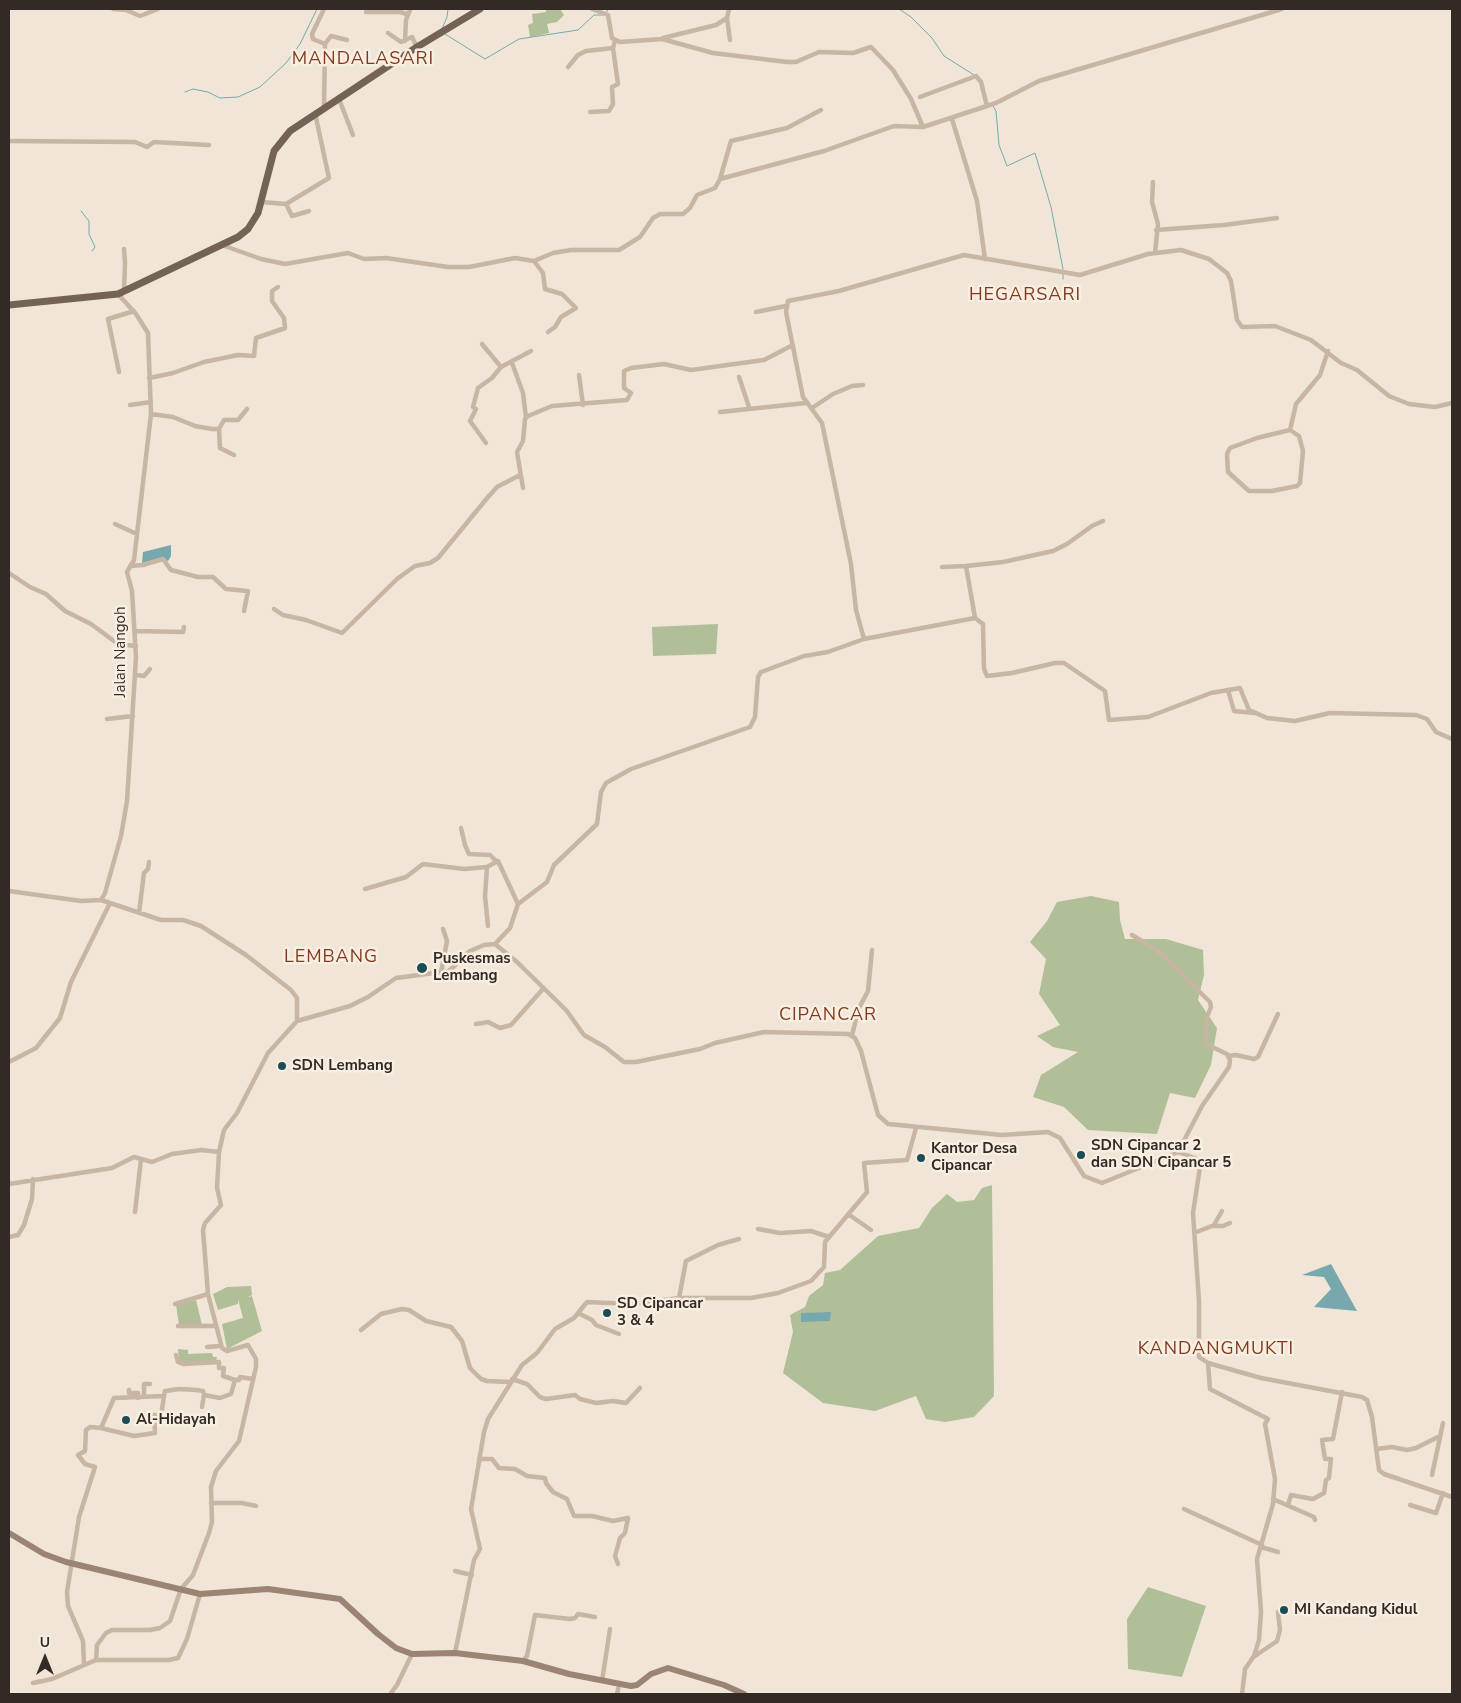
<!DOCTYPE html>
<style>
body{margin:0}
#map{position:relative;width:1461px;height:1703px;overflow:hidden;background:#f0e5d6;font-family:"Nunito Sans",sans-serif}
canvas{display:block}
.frame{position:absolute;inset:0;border:10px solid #332a25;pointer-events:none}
.north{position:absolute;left:20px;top:1633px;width:50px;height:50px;-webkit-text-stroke:4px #f8efe2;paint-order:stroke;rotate:0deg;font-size:14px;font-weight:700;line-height:20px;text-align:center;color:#332a25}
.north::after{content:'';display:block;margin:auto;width:18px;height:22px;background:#332a25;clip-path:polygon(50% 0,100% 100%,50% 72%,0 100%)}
</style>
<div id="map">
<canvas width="1461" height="1703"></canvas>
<div class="frame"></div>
<div class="north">U</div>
</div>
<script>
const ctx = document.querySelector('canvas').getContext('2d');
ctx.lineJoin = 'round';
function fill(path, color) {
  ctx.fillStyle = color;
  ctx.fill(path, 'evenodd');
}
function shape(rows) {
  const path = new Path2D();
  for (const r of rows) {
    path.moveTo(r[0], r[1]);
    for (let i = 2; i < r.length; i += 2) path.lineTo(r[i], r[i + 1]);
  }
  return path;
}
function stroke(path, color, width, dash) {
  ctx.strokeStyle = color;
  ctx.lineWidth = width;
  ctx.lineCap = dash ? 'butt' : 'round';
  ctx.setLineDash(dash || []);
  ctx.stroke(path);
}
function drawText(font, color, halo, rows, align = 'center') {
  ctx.font = font + ' "Nunito Sans",sans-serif';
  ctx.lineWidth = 5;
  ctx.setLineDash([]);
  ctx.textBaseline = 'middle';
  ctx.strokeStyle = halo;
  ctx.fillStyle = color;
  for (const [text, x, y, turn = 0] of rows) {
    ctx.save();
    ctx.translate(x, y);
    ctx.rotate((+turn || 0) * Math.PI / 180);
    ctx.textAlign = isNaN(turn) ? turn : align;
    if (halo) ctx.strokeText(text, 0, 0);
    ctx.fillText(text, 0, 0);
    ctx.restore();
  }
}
fill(shape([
 [546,9,560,9,564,15,557,22,547,24,549,33,530,37,528,25,533,23,532,14,546,12],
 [718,624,716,654,653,656,652,627],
 [1091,896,1119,902,1120,920,1125,939,1166,939,1203,950,1204,975,1198,1000,1217,1028,1211,1065,1195,1098,1170,1093,1157,1134,1088,1130,1064,1107,1033,1097,1041,1075,1078,1052,1053,1047,1037,1036,1060,1025,1039,994,1046,959,1030,942,1047,921,1057,902],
 [992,1185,994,1396,974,1417,945,1422,926,1419,916,1396,875,1411,823,1403,783,1373,793,1332,790,1315,805,1307,809,1296,823,1285,825,1273,840,1270,878,1236,919,1228,932,1208,947,1194,957,1202,974,1200,982,1188],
 [251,1286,252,1295,246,1298,252,1296,262,1331,227,1349,222,1324,243,1318,238,1299,238,1304,218,1310,213,1294,227,1287],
 [196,1300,202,1325,179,1325,176,1305],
 [178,1349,188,1350,188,1354,212,1353,213,1357,217,1357,216,1361,184,1363,179,1361],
 [1148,1587,1206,1606,1182,1677,1128,1669,1127,1619]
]), '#b0bf97');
fill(shape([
 [171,545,171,556,168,561,162,558,142,563,143,552],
 [1331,1264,1357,1311,1314,1307,1331,1289,1324,1277,1302,1275],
 [831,1312,830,1321,801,1322,801,1313]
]), '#76a8ad');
stroke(shape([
 [899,9,911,17,932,38,944,56,974,75],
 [606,12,609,9],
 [442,29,447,17,448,9],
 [445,34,485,59,519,39,578,30,594,15,603,15],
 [185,92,193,89,208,92,220,98,238,97,260,87,286,63,300,44,317,9],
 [993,106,996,111,999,145,1007,166,1035,153,1051,207,1063,269],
 [81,211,89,221,89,234,95,247,92,251],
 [1063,273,1063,279]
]), '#76a8ad', 1);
stroke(shape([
 [113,9,126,10,140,16,158,9],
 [324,9,312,34,313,39,325,44,331,36,347,40],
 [366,12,400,12,407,14],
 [727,18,730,40],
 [388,33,401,42,412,37,417,47],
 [663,38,716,25,727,18,729,9],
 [405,41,406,20,410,10],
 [568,67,578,55,586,51,613,48],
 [920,97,976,76,981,82,987,106],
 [339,99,353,135],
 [324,108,325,44],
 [590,112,609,111,613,104,612,87,618,84,613,48,615,41],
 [952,119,977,201,985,259],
 [923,127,996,103,1039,81,1282,9],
 [9,141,135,142,147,147,154,142,209,145],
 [720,179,731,141,787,128,821,110],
 [1153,182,1152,202,1158,224,1155,253],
 [261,202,286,204,292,216,309,211],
 [286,204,329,178,315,113],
 [1156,230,1224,225,1277,218],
 [222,245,261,259,285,264,348,253,364,259,386,258,448,267,469,267,515,258,534,261,553,253,571,250,619,250,640,237,653,218,660,214,683,214,690,208,697,195,715,188,720,179,824,151,894,126,923,127,911,99,893,70,871,47,853,53,819,52,796,62,787,62,713,53,662,39,620,42,612,38,608,15,592,9],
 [124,249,125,263,124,291],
 [534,261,543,273,545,289,562,294,576,308,561,317,555,327,548,332],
 [756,312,786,306],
 [482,344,501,367,531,351],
 [512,363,523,393,526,418],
 [119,372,108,319,134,311],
 [579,375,583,405],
 [739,377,749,407],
 [149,378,173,373,204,362,238,355,254,356,256,338,285,328,284,318,272,301,272,291,278,287],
 [130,405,151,402],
 [812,408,833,394,852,386,863,385],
 [720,412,806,403],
 [151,414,173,417,195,426,212,429,219,429,224,420,238,420,247,409],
 [219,429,220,448,234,455],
 [1290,430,1299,436,1303,451,1300,483,1297,486,1272,491,1249,491,1228,472,1227,454,1230,448,1257,438,1290,430,1296,404,1320,375,1328,351],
 [486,443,470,421,476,409,473,407,478,388,492,378,501,367],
 [523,488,517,452,523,441,525,419,528,416,552,406,627,400,631,393,624,388,624,371,631,368,664,364,691,370,764,360,793,345],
 [115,524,137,534],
 [130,566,143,565,163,559,171,570,198,577,213,577,226,589,248,591,244,611],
 [942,567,966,566],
 [9,573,30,587,46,594,65,611,91,624,118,644,136,646],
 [274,609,283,615,306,620,342,633,397,579,415,566,430,563,438,558,488,497,497,487,520,475],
 [975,618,966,566,1003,562,1053,551,1067,544,1092,526,1103,521],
 [135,631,183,632,184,627],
 [864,639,856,610,851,564,822,423,803,397,786,312,788,301,839,291,964,255,1080,275,1148,254,1181,250,1209,259,1227,273,1231,281,1237,320,1242,327,1275,326,1311,340,1341,363,1357,370,1389,396,1409,404,1435,407,1452,403],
 [136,675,144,676,150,669],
 [1228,690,1234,711,1254,713],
 [107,719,133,716],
 [461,828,465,845,469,854,490,855,496,861],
 [487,867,485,896,488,926],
 [365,889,406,877,423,864,464,869,487,867,498,861,518,904],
 [9,891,81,901,101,900,161,920,183,920,201,926,246,955,291,990,297,998,297,1021],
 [101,900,105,893,121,836,127,801,136,657,132,591,127,572,134,560,151,414,148,333,136,314,118,294],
 [139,913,144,873,148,869,149,862],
 [1132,935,1158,951,1210,1002,1211,1007,1207,1017,1206,1044,1227,1054,1230,1060,1229,1067,1202,1106,1178,1152],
 [495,944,510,928,518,904,547,882,554,865,597,824,601,792,606,783,631,769,750,727,755,717,758,677,761,672,804,656,828,652,864,639,975,618,983,624,984,669,987,676,1012,673,1055,663,1064,663,1105,691,1109,720,1148,717,1211,693,1240,688,1249,710,1267,718,1295,721,1330,713,1416,715,1427,719,1436,732,1452,739],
 [441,973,447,941,443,929],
 [476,1024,488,1022,500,1028,511,1025,542,990],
 [852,1035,859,1008,868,991,872,950],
 [1228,1056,1236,1055,1254,1059,1258,1057,1278,1014],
 [9,1062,36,1048,60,1018,71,982,110,903],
 [9,1184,112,1168,134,1157,152,1162,172,1154,201,1150,219,1152],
 [135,1212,141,1159],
 [848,1214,871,1230],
 [1214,1225,1222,1211],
 [758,1229,780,1233,811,1231,829,1237],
 [1194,1233,1212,1226,1223,1226,1230,1223],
 [9,1237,18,1235,24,1225,32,1199,33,1179],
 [679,1298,686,1261,718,1245,739,1239],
 [175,1304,208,1294],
 [578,1313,592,1320,596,1325,619,1334],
 [178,1326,216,1326],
 [361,1330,381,1314,402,1309,409,1310,426,1321,451,1327,462,1341,470,1368,481,1379,487,1381,510,1382],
 [207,1347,221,1346],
 [176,1355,178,1362,184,1364,219,1362,219,1368,224,1368,223,1376,235,1380],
 [1208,1363,1210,1389,1268,1419,1265,1424,1275,1479,1273,1504,1257,1559,1261,1612,1259,1640,1254,1656,1245,1669,1242,1694],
 [512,1379,527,1384,540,1397,546,1399,575,1395,580,1399,596,1403,613,1401,626,1403,640,1388],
 [129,1390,129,1393,138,1393,138,1398],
 [144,1396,144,1384,150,1384],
 [202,1407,204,1395],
 [101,1428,134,1436,155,1433,154,1415,161,1416,164,1396],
 [1376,1449,1392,1447,1407,1450,1416,1448,1438,1437],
 [479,1459,492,1459,499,1468,515,1469,527,1476,545,1478,546,1483,553,1492,567,1499,574,1516,592,1516,613,1521,628,1518,625,1533,620,1538,615,1556,618,1564],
 [1432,1475,1443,1423],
 [1273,1499,1314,1517,1315,1520],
 [211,1503,242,1503,256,1506],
 [1288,1505,1291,1495,1313,1499,1324,1493,1326,1480,1329,1478,1331,1459,1325,1459,1322,1440,1333,1439,1342,1392],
 [1410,1505,1436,1513,1443,1493],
 [1184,1509,1262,1545],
 [1261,1547,1278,1552],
 [455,1571,472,1575],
 [455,1653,474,1560,480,1549,471,1509,484,1432,488,1419,522,1365,537,1353,555,1329,574,1318,587,1302,632,1304,679,1298,751,1298,778,1293,811,1281,824,1267,825,1242,867,1192,864,1163,907,1160,916,1128],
 [1255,1656,1277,1641,1280,1630,1278,1612],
 [96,1660,97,1645,106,1633,112,1630,150,1630,160,1628,170,1621,181,1589,193,1575,209,1533,212,1522,211,1487,216,1471,239,1441,256,1367,256,1359,248,1345,227,1351,222,1348,208,1294,203,1230,205,1223,221,1205,217,1188,219,1152,224,1130,237,1113,268,1053,297,1021,350,1006,368,997,396,978,449,971,470,951,484,945,495,944,517,962,566,1010,584,1035,605,1047,624,1062,636,1062,700,1049,715,1043,764,1032,848,1034,855,1038,861,1051,878,1115,888,1124,1002,1135,1048,1132,1060,1138,1084,1176,1102,1183,1178,1152,1195,1158,1200,1167,1193,1213,1199,1301,1199,1357,1208,1363,1261,1378,1362,1397,1367,1400,1372,1417,1379,1470,1384,1474,1452,1497],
 [523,1661,527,1656,535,1615,570,1619,575,1618,578,1614,595,1617],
 [84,1665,83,1641,68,1606,67,1592,79,1517,95,1467,85,1464,78,1455,85,1451,86,1430,90,1427,101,1428,114,1398,164,1396,165,1391,179,1389,197,1390,203,1391,204,1395,220,1398,231,1394,235,1380,239,1380,240,1377,253,1379],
 [602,1681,610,1629],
 [33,1683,52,1679,96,1660,169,1660,178,1658,187,1639,200,1594],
 [391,1693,397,1685,412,1654],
 [617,1694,619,1685]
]), '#c8b5a3', 4.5);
stroke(shape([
 [9,1533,44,1554,66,1562,200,1594,268,1589,340,1599,378,1634,396,1648,412,1654,455,1653,523,1661,569,1674,631,1686,637,1685,651,1674,668,1668,724,1685,744,1694]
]), '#9b8474', 6);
stroke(shape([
 [9,305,118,294,238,237,248,229,258,213,274,151,290,131,417,47,480,9]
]), '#756256', 7);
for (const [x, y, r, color] of [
 [422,968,6,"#1b4d54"],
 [282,1066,5,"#1b4d54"],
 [1081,1155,5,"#1b4d54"],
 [921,1158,5,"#1b4d54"],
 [607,1313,5,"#1b4d54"],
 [126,1420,5,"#1b4d54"],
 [1284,1610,5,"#1b4d54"]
]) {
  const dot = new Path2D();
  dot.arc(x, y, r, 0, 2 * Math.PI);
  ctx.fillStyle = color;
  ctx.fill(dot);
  stroke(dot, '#f8efe2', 2);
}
drawText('15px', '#332a25', '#f8efe2', [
 ["Jalan Nangoh",121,652,-90]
]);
drawText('bold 15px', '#332a25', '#f8efe2', [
 ["Puskesmas",433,959],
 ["Lembang",433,976],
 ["SDN Lembang",292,1066],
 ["SDN Cipancar 2",1091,1146],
 ["dan SDN Cipancar 5",1091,1163],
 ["Kantor Desa",931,1149],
 ["Cipancar",931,1166],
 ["SD Cipancar",617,1304],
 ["3 & 4",617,1321],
 ["Al-Hidayah",136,1420],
 ["MI Kandang Kidul",1294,1610]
], 'left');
ctx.letterSpacing = '1px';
drawText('18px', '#813a1f', '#f8efe2', [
 ["MANDALASARI",363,60],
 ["HEGARSARI",1025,296],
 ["LEMBANG",331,958],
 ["CIPANCAR",828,1016],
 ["KANDANGMUKTI",1216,1350]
]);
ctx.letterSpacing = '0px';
</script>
